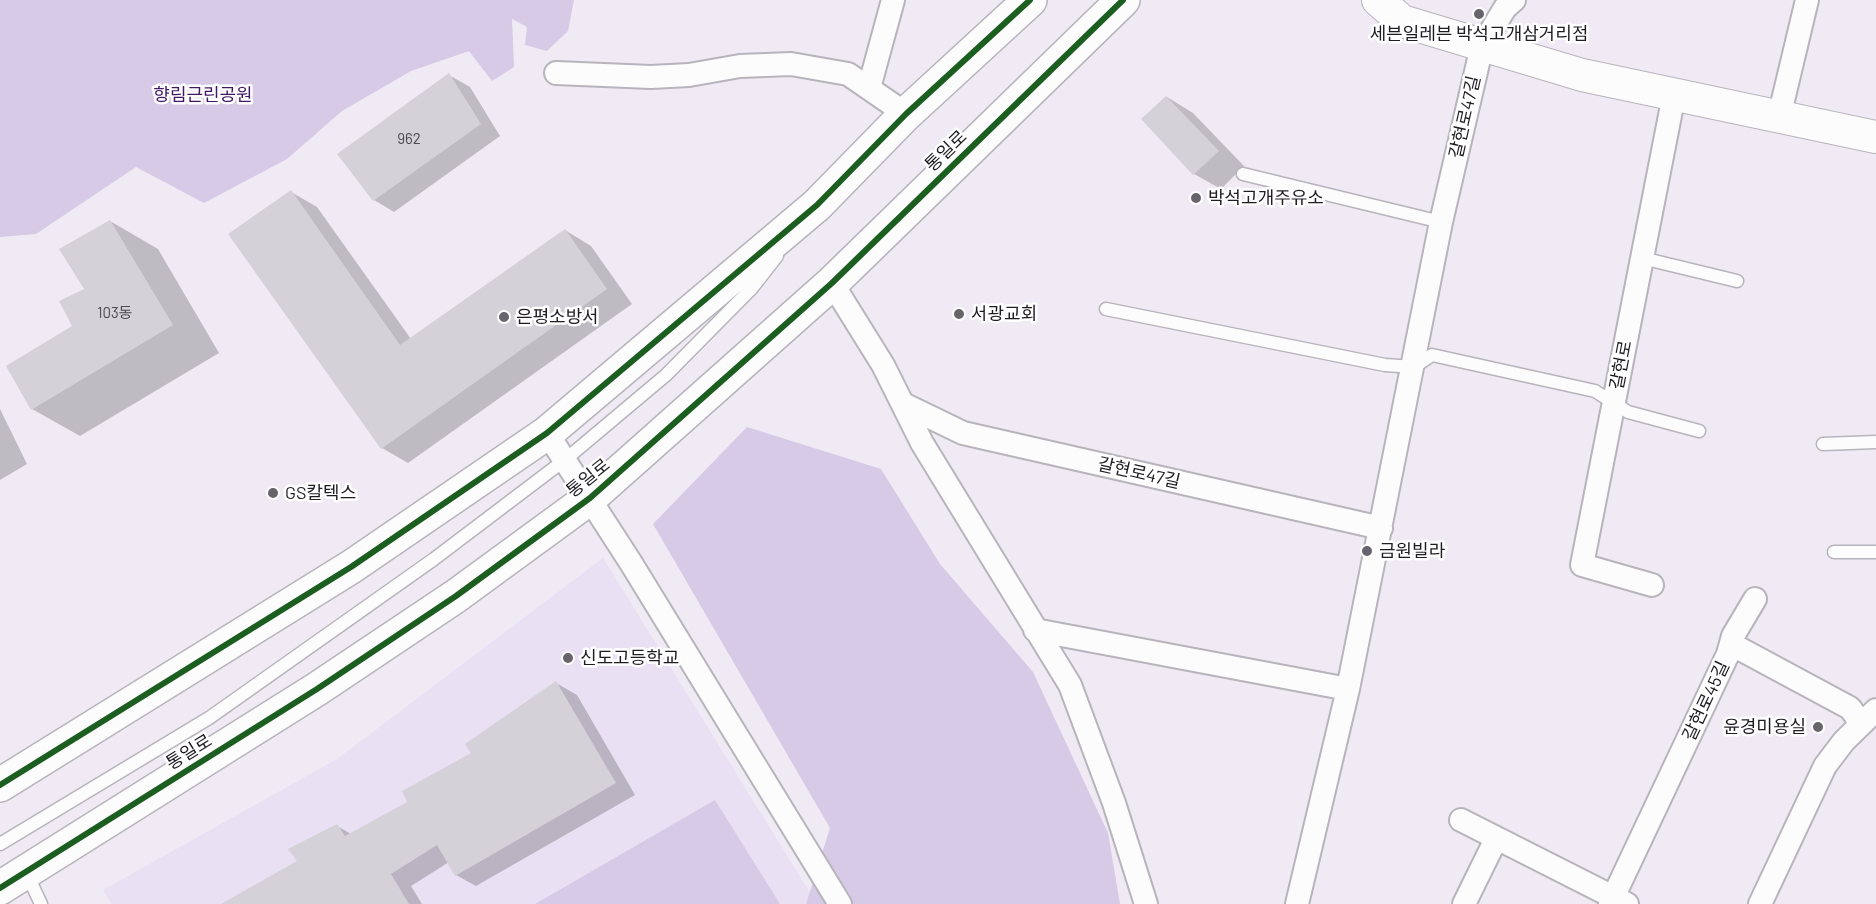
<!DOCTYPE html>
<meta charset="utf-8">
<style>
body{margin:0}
canvas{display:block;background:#efeaf4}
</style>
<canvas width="1876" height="904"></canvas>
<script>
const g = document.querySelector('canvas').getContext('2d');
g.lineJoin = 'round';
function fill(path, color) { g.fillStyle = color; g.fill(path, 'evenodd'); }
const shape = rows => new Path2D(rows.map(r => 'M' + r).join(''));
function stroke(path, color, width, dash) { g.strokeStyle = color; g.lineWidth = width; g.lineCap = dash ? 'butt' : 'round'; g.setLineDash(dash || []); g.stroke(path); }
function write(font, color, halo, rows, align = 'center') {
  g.font = font + ' Barlow,"Noto Sans KR",sans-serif'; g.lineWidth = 5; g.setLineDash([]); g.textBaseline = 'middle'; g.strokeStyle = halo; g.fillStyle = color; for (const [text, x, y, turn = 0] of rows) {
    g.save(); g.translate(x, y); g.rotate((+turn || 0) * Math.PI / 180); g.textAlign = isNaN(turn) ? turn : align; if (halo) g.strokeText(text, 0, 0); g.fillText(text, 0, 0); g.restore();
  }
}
const built = shape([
 [603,558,817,904,111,904,103,890,337,759]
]);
const green = shape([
 [0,0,574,0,568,31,547,51,525,45,527,27,512,19,514,67,492,81,469,51,411,71,342,111,287,159,204,203,136,167,36,234,0,237],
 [747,427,881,469,940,564,1033,672,1108,833,1120,904,806,904,830,828,653,524],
 [715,800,780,904,535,904]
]);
const shadow = shape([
 [449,75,470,87,500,136,394,212,374,200],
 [1167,97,1193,113,1244,166,1221,189,1194,174],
 [291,192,317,207,411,339,565,230,591,246,632,304,408,463,382,448],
 [110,221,158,249,219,353,80,436,32,409,74,327],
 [0,409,27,464,0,480],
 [556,683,577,695,635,795,476,886,456,875,449,862,411,886,422,904,224,904,299,862,337,826,351,834,409,803,474,753]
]);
const building = shape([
 [449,73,481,124,373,201,337,154],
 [1166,96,1219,151,1193,175,1141,119],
 [291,190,400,345,565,229,607,289,381,449,228,234],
 [110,220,173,325,31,410,6,366,72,326,59,301,84,289,59,249],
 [556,681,616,783,455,876,437,845,391,874,409,904,221,904,297,861,288,849,337,824,345,836,407,802,402,791,471,753,465,744]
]);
const service = shape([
 [1243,174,1441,222],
 [1642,258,1737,281],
 [1106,309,1385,365,1414,367,1432,355,1595,391,1628,412,1699,431],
 [1823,444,1876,442],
 [1834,552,1876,552],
 [0,844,209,718,434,559,566,459,666,375,752,288,777,256],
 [27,874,41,904]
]);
const minor = shape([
 [556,73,651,77,689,75,740,66,791,64,848,74,906,114],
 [869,88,893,0],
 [1779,117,1807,0],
 [832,283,883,365,922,443,1070,685,1114,803,1146,904],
 [903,404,963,433,1381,528],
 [547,433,631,563,840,904],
 [1652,585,1582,565,1674,95],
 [1035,630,1348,689],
 [1731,644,1850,708,1861,723],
 [1461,820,1627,904],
 [1297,904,1348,689,1441,222,1482,46,1505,8,1514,0],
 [1464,904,1496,839],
 [1610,904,1728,654,1733,636,1755,599],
 [1760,904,1825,766,1844,741,1876,710]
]);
const secondary = shape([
 [1378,0,1402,21,1582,75,1876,137]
]);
const primary = shape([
 [0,785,351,567,547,433,817,205,906,114,1030,0],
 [0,888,317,689,456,596,590,498,832,283,1123,0]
]);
const cycleway = shape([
 [0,785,351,567,547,433,817,205,906,114,1030,0],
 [0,888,317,689,456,596,590,498,832,283,1123,0]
]);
const markers = [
 [1479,14,6,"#68646c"],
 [1196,198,6,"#68646c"],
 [959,314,6,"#68646c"],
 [504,317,6,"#68646c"],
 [273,493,6,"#68646c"],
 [1367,551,6,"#68646c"],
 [568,658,6,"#68646c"],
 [1818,727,6,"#68646c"]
];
const numberNames = [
 ["962",409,139],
 ["103동",115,313]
];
const poiNames = [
 ["세븐일레븐 박석고개삼거리점",1479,34,"center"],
 ["박석고개주유소",1208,198],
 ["서광교회",971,314],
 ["은평소방서",516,317],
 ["GS칼텍스",285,493],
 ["금원빌라",1379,551],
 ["신도고등학교",580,658],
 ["윤경미용실",1806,727,"right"]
];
const parkNames = [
 ["향림근린공원",203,95]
];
const streetNames = [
 ["갈현로47길",1465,117,-77],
 ["통일로",946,151,-44],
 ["갈현로",1621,365,-79],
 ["갈현로47길",1139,473,13],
 ["통일로",588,478,-39],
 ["갈현로45길",1706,701,-65],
 ["통일로",189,752,-32]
];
fill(built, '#e9e0f3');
fill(green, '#d7cae7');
fill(shadow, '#0003');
fill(building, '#d5d1d8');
stroke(service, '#b7b4bb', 15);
stroke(minor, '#b7b4bb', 26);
stroke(secondary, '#b7b4bb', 34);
stroke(primary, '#b7b4bb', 36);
stroke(service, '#fdfcfd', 12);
stroke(minor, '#fdfcfd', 22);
stroke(secondary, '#fdfcfd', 32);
stroke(primary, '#fdfcfd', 33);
stroke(cycleway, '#1b5e20', 6);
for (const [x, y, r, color] of markers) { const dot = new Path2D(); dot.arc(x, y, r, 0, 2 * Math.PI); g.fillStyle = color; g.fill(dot); stroke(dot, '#fff', 2); }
write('15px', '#4c4950', null, numberNames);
write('18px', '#1f1c23', '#fff', poiNames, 'left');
write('18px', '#421865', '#fff', parkNames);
write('18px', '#1f1c23', '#fff', streetNames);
</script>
